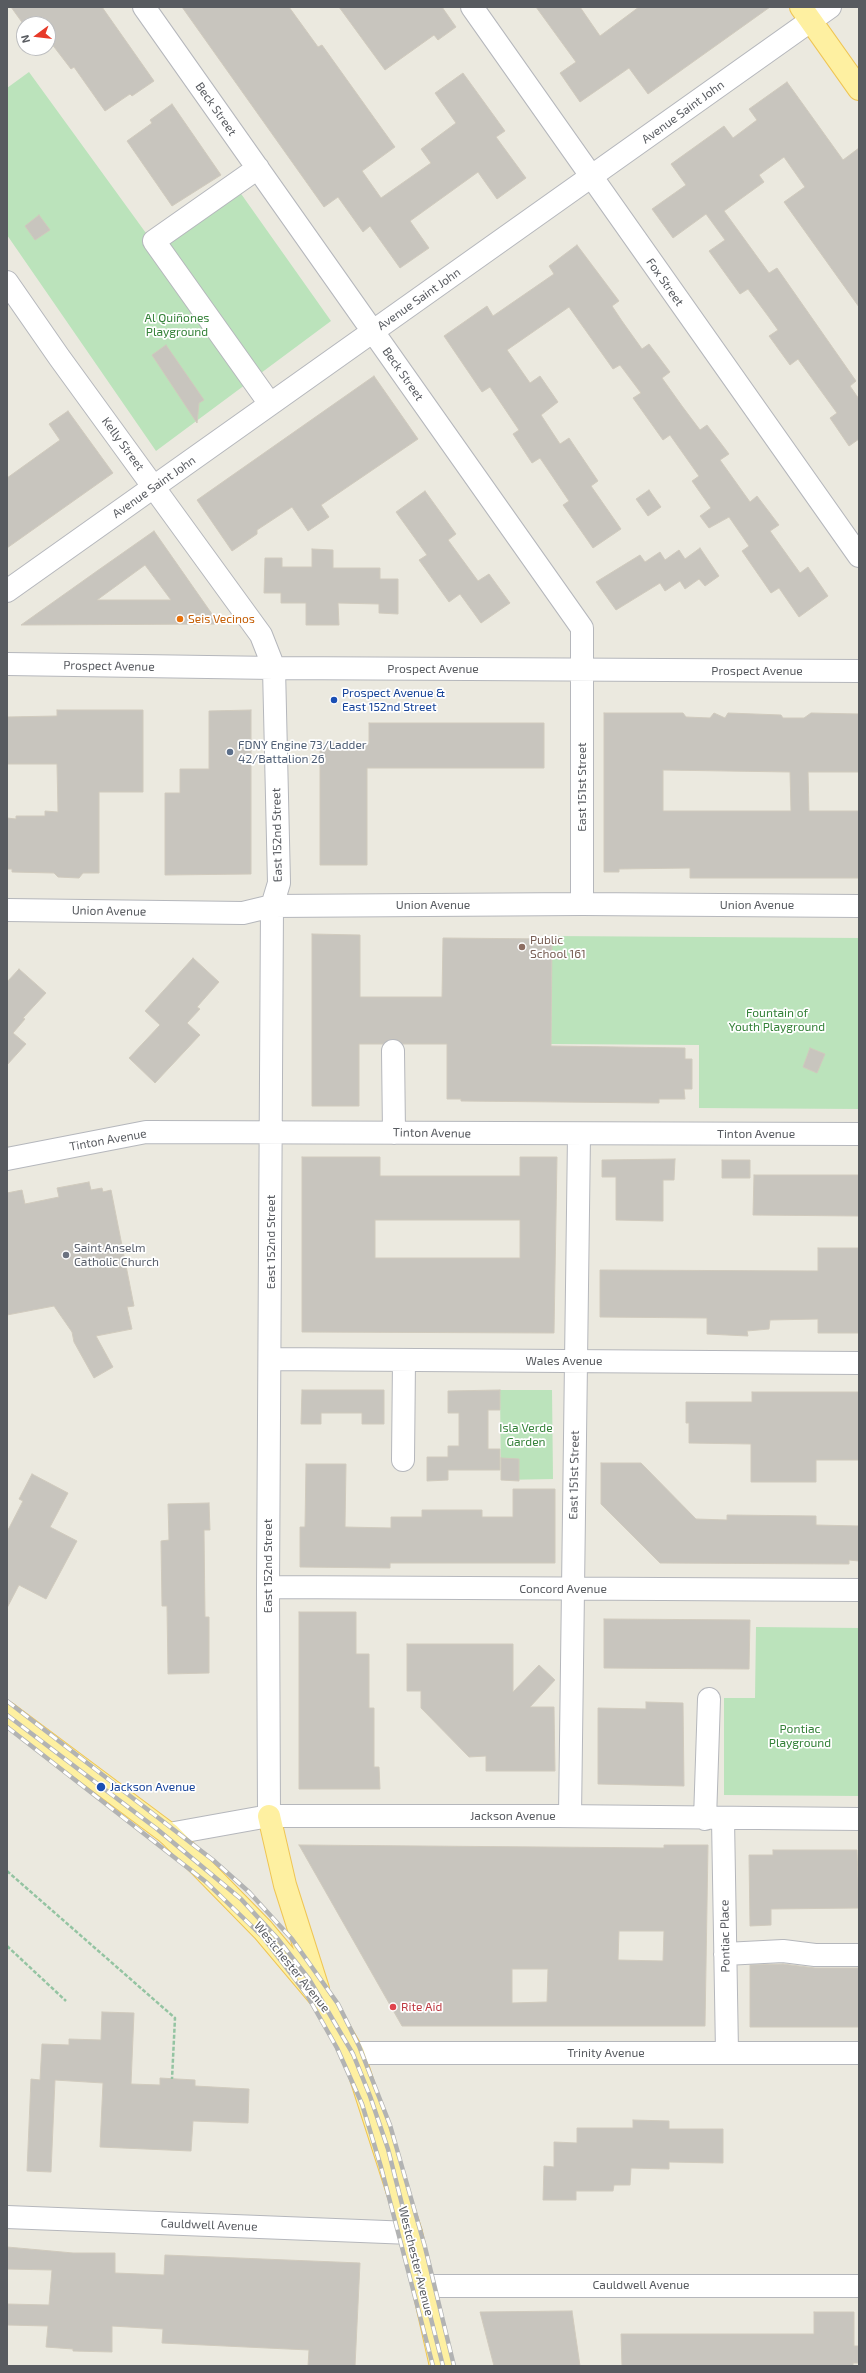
<!DOCTYPE html>
<meta charset="utf-8">
<style>
body{margin:0}
#map{position:relative;width:866px;height:2373px;overflow:hidden;background:#ebe9df;font-family:"Exo 2",sans-serif}
canvas{display:block}
.frame{position:absolute;inset:0;border:8px solid #585b60;pointer-events:none}
.north{position:absolute;left:16px;top:16px;width:40px;height:40px;box-sizing:border-box;background:#fff;border:1px solid #bcbdbf;border-radius:50%;rotate:255deg;font-size:11px;font-weight:700;line-height:16px;text-align:center;color:#585b60}
.north::after{content:'';display:block;margin:auto;width:14px;height:18px;background:#e73a29;clip-path:polygon(50% 0,100% 100%,50% 72%,0 100%)}
</style>
<div id="map">
<canvas width="866" height="2373"></canvas>
<div class="frame"></div>
<div class="north">N</div>
</div>
<script>
const g = document.querySelector('canvas').getContext('2d');
g.lineJoin = 'round';
function fill(path, color) { g.fillStyle = color; g.fill(path, 'evenodd'); }
const shape = rows => new Path2D(rows.map(r => 'M' + r).join(''));
function stroke(path, color, width, dash) { g.strokeStyle = color; g.lineWidth = width; g.lineCap = dash ? 'butt' : 'round'; g.setLineDash(dash || []); g.stroke(path); }
function write(font, color, halo, rows, align = 'center') {
  g.font = font + ' "Exo 2",sans-serif'; g.lineWidth = 3.5; g.setLineDash([]); g.textBaseline = 'middle'; g.strokeStyle = halo; g.fillStyle = color; for (const [text, x, y, turn = 0] of rows) {
    g.save(); g.translate(x, y); g.rotate((+turn || 0) * Math.PI / 180); g.textAlign = isNaN(turn) ? turn : align; if (halo) g.strokeText(text, 0, 0); g.fillText(text, 0, 0); g.restore();
  }
}
const green = shape([
 [29,72,151,240,232,181,331,321,156,451,7,235,7,88],
 [552,936,859,938,859,1109,699,1108,699,1045,551,1044],
 [500,1390,552,1390,553,1479,501,1480],
 [756,1627,859,1628,859,1796,724,1795,724,1698,755,1698]
]);
const building = shape([
 [11,7,102,7,154,81,132,96,130,94,105,111,74,67,71,69,48,39,48,24,24,25,11,7],
 [182,7,289,7,318,47,322,45,395,147,362,171,381,198,431,163,421,149,456,123,435,93,463,73,505,131,496,137,526,178,497,199,478,172,410,221,429,248,400,268,370,226,363,232,338,197,324,207,182,7],
 [339,7,442,7,456,27,438,40,434,35,385,70,339,7],
 [536,7,580,7,600,36,639,7,770,7,648,94,629,68,580,102,560,73,576,62,536,7],
 [787,82,843,160,859,148,859,307,784,202,805,187,784,157,759,175,764,182,724,211,769,273,777,268,856,381,850,386,859,399,859,439,849,446,830,418,837,413,808,373,798,359,790,365,769,336,778,330,768,316,748,289,740,294,709,251,725,240,706,214,673,238,652,209,686,185,671,164,724,126,733,138,757,120,749,109,787,82],
 [172,104,221,175,172,206,127,141,152,123,150,120,172,104],
 [39,215,50,230,35,240,25,226,39,215],
 [577,245,619,301,612,306,622,321,642,349,649,344,670,372,662,378,682,406,700,430,707,425,729,454,720,460,750,502,757,496,779,525,770,531,800,573,808,567,828,596,799,617,779,588,771,593,742,551,749,546,729,517,709,528,700,516,711,508,692,481,699,476,670,435,663,440,633,398,641,393,620,365,613,369,569,307,507,350,530,383,540,376,558,402,541,415,560,444,569,438,598,481,591,486,621,529,593,548,563,505,569,501,540,458,532,463,513,434,519,430,490,387,482,392,444,336,487,306,493,316,554,274,549,266,577,245],
 [166,345,204,400,199,403,197,423,152,355,166,345],
 [374,376,418,439,321,505,329,517,308,531,292,507,257,530,257,534,232,551,197,500,374,376],
 [68,411,113,473,7,548,7,478,60,440,49,424,68,411],
 [649,490,661,507,648,516,636,499,649,490],
 [425,491,456,534,448,540,478,581,489,574,510,603,481,623,460,594,449,602,419,560,427,555,396,512,425,491],
 [154,531,219,624,21,625,97,571,154,531],
 [145,565,171,600,97,600,145,565],
 [700,548,719,576,705,586,699,579,685,589,680,581,665,591,660,583,616,610,596,582,640,555,645,562,660,552,665,560,679,550,685,559,700,548],
 [312,549,333,550,333,568,380,568,380,579,398,579,398,614,379,613,379,604,338,603,339,625,306,625,306,603,281,603,281,593,264,593,265,558,282,558,282,567,312,567,312,549],
 [57,710,143,710,143,792,99,792,99,873,83,873,79,878,58,877,54,873,12,872,12,869,7,869,7,818,16,819,16,816,45,816,45,811,58,812,57,764,7,764,7,717,57,716,57,710],
 [251,710,251,874,165,875,165,793,180,793,180,769,209,769,209,711,251,710],
 [604,713,683,713,686,717,710,718,714,713,725,718,728,713,781,715,783,718,804,718,811,713,859,714,859,772,808,772,809,811,859,811,859,878,690,878,690,868,619,869,619,872,604,872,604,713],
 [663,770,790,772,791,811,663,811,663,770],
 [369,723,544,723,544,768,367,768,367,865,320,865,320,743,369,744,369,723],
 [312,934,360,935,360,997,442,997,443,938,552,939,551,1046,685,1048,685,1059,692,1059,692,1089,684,1089,685,1099,659,1099,659,1103,461,1101,461,1099,447,1099,447,1044,403,1044,392,1039,383,1044,359,1044,359,1106,312,1106,312,934],
 [193,958,219,982,197,1007,200,1009,187,1023,200,1035,155,1083,129,1058,160,1025,145,1011,193,958],
 [19,969,46,993,23,1018,25,1019,13,1033,26,1044,7,1065,7,982,19,969],
 [810,1048,825,1054,817,1073,803,1067,810,1048],
 [302,1157,380,1157,380,1176,520,1176,520,1157,557,1157,554,1333,302,1332,302,1157],
 [375,1220,520,1220,520,1258,375,1258,375,1220],
 [675,1159,674,1180,663,1180,663,1221,616,1220,616,1177,602,1177,602,1160,675,1159],
 [722,1160,750,1160,750,1178,722,1178,722,1160],
 [754,1175,859,1175,859,1216,753,1215,754,1175],
 [89,1182,91,1190,102,1188,103,1192,111,1190,134,1306,127,1307,132,1329,96,1336,113,1367,94,1378,74,1342,72,1332,54,1306,7,1315,7,1193,22,1190,25,1204,59,1197,57,1188,89,1182],
 [818,1248,859,1248,859,1333,818,1333,818,1319,770,1320,769,1329,747,1331,748,1336,707,1334,707,1318,600,1317,600,1270,818,1271,818,1248],
 [302,1390,384,1390,384,1424,362,1424,362,1413,321,1413,321,1424,301,1424,302,1390],
 [500,1390,500,1410,488,1410,488,1449,500,1449,500,1470,448,1470,448,1480,427,1481,427,1457,448,1457,448,1446,459,1446,459,1413,448,1413,448,1391,500,1390],
 [752,1392,859,1392,859,1460,816,1460,816,1482,751,1482,751,1444,689,1443,689,1423,686,1423,686,1402,752,1402,752,1392],
 [501,1458,519,1459,519,1481,501,1480,501,1458],
 [601,1463,641,1463,696,1519,727,1520,727,1515,816,1516,816,1525,859,1526,859,1561,849,1560,849,1564,660,1563,601,1504,601,1463],
 [306,1464,346,1464,345,1527,391,1528,391,1517,422,1517,422,1510,482,1510,482,1517,513,1517,513,1489,555,1489,555,1563,390,1563,390,1568,300,1567,300,1527,305,1527,306,1464],
 [32,1474,68,1493,50,1527,77,1541,46,1599,19,1585,7,1608,7,1532,23,1501,19,1499,32,1474],
 [209,1503,210,1530,204,1530,205,1617,209,1617,209,1673,168,1674,167,1606,162,1606,161,1541,169,1540,168,1504,209,1503],
 [299,1612,356,1612,356,1654,369,1654,369,1708,374,1708,374,1767,379,1767,380,1789,299,1789,299,1612],
 [604,1619,750,1620,749,1669,604,1668,604,1619],
 [407,1644,513,1644,513,1692,539,1665,555,1680,530,1707,554,1707,555,1771,486,1771,486,1756,469,1757,421,1708,421,1691,407,1691,407,1644],
 [646,1702,683,1703,684,1786,598,1784,598,1708,646,1709,646,1702],
 [299,1845,664,1848,664,1845,708,1845,705,2026,402,2026,299,1845],
 [619,1931,664,1931,663,1961,618,1960,619,1931],
 [512,1969,548,1969,547,2002,512,2003,512,1969],
 [773,1850,857,1850,859,1908,771,1909,771,1925,750,1926,749,1855,773,1855,773,1850],
 [783,1964,815,1968,859,1968,859,2027,750,2027,750,1965,783,1964],
 [102,2012,134,2013,131,2084,160,2085,160,2078,195,2080,195,2086,249,2089,248,2123,193,2121,191,2151,100,2147,103,2083,55,2080,51,2172,27,2171,31,2079,40,2080,42,2044,69,2045,69,2039,101,2040,102,2012],
 [633,2120,669,2121,669,2129,723,2129,723,2163,669,2162,669,2169,631,2168,630,2185,614,2185,613,2191,576,2191,576,2200,543,2200,544,2166,554,2167,554,2142,577,2143,577,2128,633,2128,633,2120],
 [7,2247,73,2253,115,2253,115,2273,164,2275,165,2255,360,2263,355,2366,308,2366,309,2350,162,2343,163,2329,112,2326,112,2352,73,2351,73,2349,46,2347,48,2326,7,2325,7,2304,49,2305,52,2270,7,2269,7,2247],
 [572,2311,580,2366,494,2366,480,2312,572,2311],
 [814,2312,854,2312,854,2346,859,2346,859,2363,853,2363,853,2366,622,2366,621,2334,814,2334,814,2312]
]);
const path = shape([
 [7,1871,175,2018,172,2079],
 [7,1946,66,2001]
]);
const minor = shape([
 [144,7,582,628,582,904],
 [472,7,859,556],
 [258,168,154,241,270,404],
 [7,282,59,357,261,635,274,668,279,883,272,906,268,1587,269,1816],
 [7,591,830,7],
 [7,664,274,668,859,671],
 [7,910,243,913,272,906,582,904,859,906],
 [393,1051,394,1133],
 [7,1159,146,1132,859,1134],
 [270,1359,859,1363],
 [403,1460,404,1360],
 [268,1587,859,1590],
 [570,1816,579,1135],
 [705,1819,709,1699],
 [723,1819,727,2052],
 [169,1834,269,1816,558,1816,859,1819],
 [725,1954,783,1951,815,1955,859,1955],
 [353,2053,859,2053],
 [7,2217,411,2233],
 [423,2286,859,2286]
]);
const major = shape([
 [801,7,859,89],
 [7,1713,169,1834,263,1930,322,2000,353,2053,411,2233,441,2366],
 [269,1816,285,1885,318,1989]
]);
const rail = shape([
 [7,1701,213,1860,249,1892,292,1939,338,2004,359,2046,390,2125,425,2247,454,2366],
 [7,1715,157,1829,241,1899,277,1938,309,1979,353,2054,370,2096,388,2149,443,2366],
 [7,1727,206,1882,263,1937,307,1995,337,2048,362,2104,381,2167,433,2366]
]);
const markers = [
 [180,619,4,"#e8710a"],
 [334,700,4,"#1a4fb4"],
 [230,752,4,"#5c6f8a"],
 [522,947,4,"#8d6e63"],
 [66,1255,4,"#6b7280"],
 [101,1787,5,"#1a4fb4"],
 [393,2007,4,"#e0444e"]
];
const streetNames = [
 ["Beck Street",216,109,55],
 ["Avenue Saint John",683,112,-36],
 ["Fox Street",665,282,55],
 ["Avenue Saint John",419,299,-35],
 ["Beck Street",403,374,55],
 ["Kelly Street",123,444,54],
 ["Avenue Saint John",154,487,-35],
 ["Prospect Avenue",109,666,1],
 ["Prospect Avenue",433,669],
 ["Prospect Avenue",757,671],
 ["East 151st Street",582,787,-90],
 ["East 152nd Street",277,835,-91],
 ["Union Avenue",433,905],
 ["Union Avenue",757,905],
 ["Union Avenue",109,911,1],
 ["Tinton Avenue",432,1133,1],
 ["Tinton Avenue",756,1134],
 ["Tinton Avenue",108,1140,-10],
 ["East 152nd Street",271,1242,-90],
 ["Wales Avenue",564,1361],
 ["East 151st Street",574,1475,-89],
 ["East 152nd Street",268,1566,-90],
 ["Concord Avenue",563,1589],
 ["Jackson Avenue",513,1816],
 ["Pontiac Place",725,1936,-91],
 ["Westchester Avenue",292,1967,51],
 ["Trinity Avenue",606,2053],
 ["Cauldwell Avenue",209,2225,2],
 ["Westchester Avenue",416,2261,76],
 ["Cauldwell Avenue",641,2285]
];
const parkNames = [
 ["Al Quiñones",177,318],
 ["Playground",177,332],
 ["Fountain of",777,1013],
 ["Youth Playground",777,1027],
 ["Isla Verde",526,1428],
 ["Garden",526,1442],
 ["Pontiac",800,1729],
 ["Playground",800,1743]
];
const foodNames = [
 ["Seis Vecinos",188,619]
];
const transitNames = [
 ["Prospect Avenue &",342,693],
 ["East 152nd Street",342,707],
 ["Jackson Avenue",110,1787]
];
const serviceNames = [
 ["FDNY Engine 73/Ladder",238,745],
 ["42/Battalion 26",238,759]
];
const educationNames = [
 ["Public",530,940],
 ["School 161",530,954]
];
const worshipNames = [
 ["Saint Anselm",74,1248],
 ["Catholic Church",74,1262]
];
const healthNames = [
 ["Rite Aid",401,2007]
];
fill(green, '#bbe3bb');
fill(building, '#c8c5be');
stroke(building, '#d0cabd', 1);
stroke(minor, '#b5b7bc', 24);
stroke(major, '#efc554', 24);
stroke(path, '#94c4a2', 2.5, [4, 2]);
stroke(minor, '#fff', 22);
stroke(major, '#fef0a1', 22);
stroke(rail, '#b2b3b3', 4.5);
stroke(rail, '#fff', 3, [9]);
for (const [x, y, r, color] of markers) { const dot = new Path2D(); dot.arc(x, y, r, 0, 2 * Math.PI); g.fillStyle = color; g.fill(dot); stroke(dot, '#fff', 1.5); }
write('12px', '#585b60', '#fff', streetNames);
write('12px', '#358239', '#fff', parkNames);
write('12px', '#c56008', '#fff', foodNames, 'left');
write('12px', '#164399', '#fff', transitNames, 'left');
write('12px', '#4e5e75', '#fff', serviceNames, 'left');
write('12px', '#785e54', '#fff', educationNames, 'left');
write('12px', '#5b616d', '#fff', worshipNames, 'left');
write('12px', '#be3a42', '#fff', healthNames, 'left');
</script>
